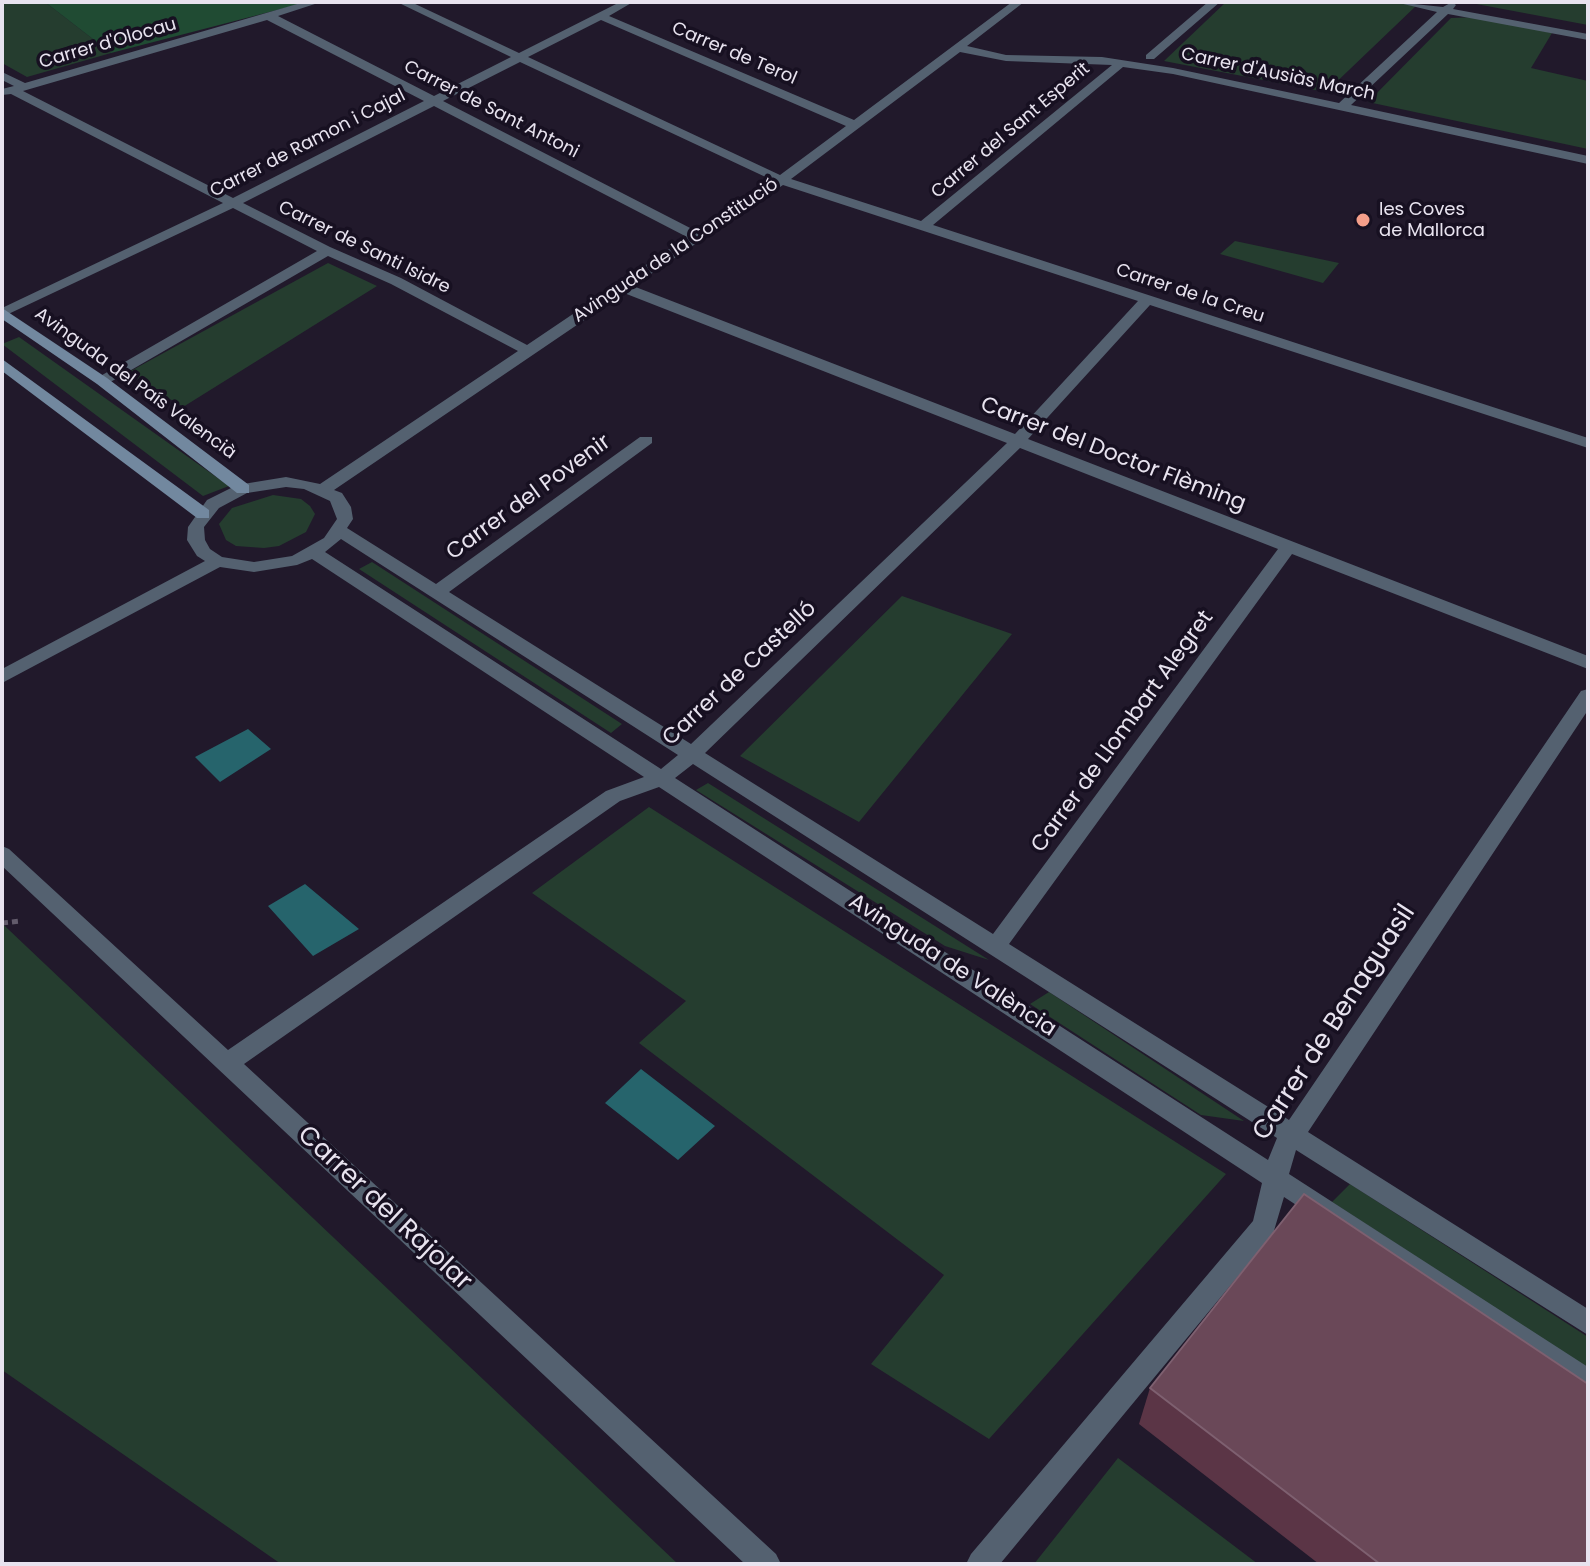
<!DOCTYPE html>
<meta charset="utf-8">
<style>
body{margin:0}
#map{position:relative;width:1590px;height:1566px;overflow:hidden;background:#21192b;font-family:Poppins,sans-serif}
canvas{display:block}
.frame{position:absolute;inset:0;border:4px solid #e8e3ef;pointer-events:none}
</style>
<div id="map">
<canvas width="1590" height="1566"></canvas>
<div class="frame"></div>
</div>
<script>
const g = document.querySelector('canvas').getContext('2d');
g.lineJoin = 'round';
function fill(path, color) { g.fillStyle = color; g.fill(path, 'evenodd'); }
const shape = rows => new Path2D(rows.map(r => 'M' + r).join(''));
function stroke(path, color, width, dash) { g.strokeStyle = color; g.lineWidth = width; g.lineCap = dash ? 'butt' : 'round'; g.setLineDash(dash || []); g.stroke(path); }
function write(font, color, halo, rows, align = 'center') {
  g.font = font + ' Poppins,sans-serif'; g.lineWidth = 7; g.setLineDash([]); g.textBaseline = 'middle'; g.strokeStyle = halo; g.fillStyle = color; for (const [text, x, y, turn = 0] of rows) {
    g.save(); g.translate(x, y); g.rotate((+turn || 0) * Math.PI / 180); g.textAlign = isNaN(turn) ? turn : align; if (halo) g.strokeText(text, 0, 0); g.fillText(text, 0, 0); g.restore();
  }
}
const green = shape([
 [2,2,45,2,111,53,27,77,2,63],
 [1226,2,1396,2,1417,5,1326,92,1164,61],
 [1472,2,1588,2,1588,25,1471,3],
 [1479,17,1552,33,1531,68,1588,81,1588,149,1368,102,1451,18],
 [1235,241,1339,263,1323,283,1220,254],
 [328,263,377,286,183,407,127,373],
 [19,337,229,486,203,496,2,344],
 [273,495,301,499,310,506,315,514,306,532,279,546,264,548,236,546,226,540,219,524,232,508],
 [372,562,622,724,611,733,359,569],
 [902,596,1012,634,859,822,740,756],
 [708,783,989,960,945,946,696,790],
 [649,807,1226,1174,989,1439,871,1364,944,1275,639,1043,686,1001,532,893],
 [2,923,8,929,678,1564,281,1564,2,1370],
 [1049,992,1244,1121,1201,1115,1030,1004],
 [1350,1184,1588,1337,1588,1369,1332,1202],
 [1118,1458,1258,1564,1034,1564]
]);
const forest = shape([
 [45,2,308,2,111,53]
]);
const water = shape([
 [248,729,271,749,220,782,195,757],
 [305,884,359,929,313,956,268,906],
 [641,1069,715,1126,678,1160,605,1103]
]);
const path = shape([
 [2,923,21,921]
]);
const street = shape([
 [304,2,321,2,278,16,434,96,511,57,397,2,411,2,519,53,620,2,633,2,609,16,854,120,1012,2,1024,2,967,46,1006,55,1102,57,1173,68,1339,103,1437,12,1395,2,1443,7,1452,2,1456,5,1453,9,1588,34,1588,40,1448,14,1351,105,1588,156,1588,164,1173,74,1123,67,933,225,1588,438,1588,448,1150,305,1028,439,1588,656,1588,669,1292,554,1009,944,1289,1120,1581,691,1588,689,1588,710,1308,1132,1588,1309,1588,1335,1296,1150,1289,1174,1588,1367,1588,1395,1284,1197,1273,1234,1000,1564,966,1564,971,1554,1253,1221,1262,1183,659,787,620,801,244,1064,776,1554,781,1564,745,1564,2,866,2,846,9,849,228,1050,606,791,644,777,312,559,297,565,254,572,220,567,2,683,2,669,205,561,197,556,187,540,188,527,207,500,237,485,286,477,320,484,518,351,391,284,328,256,107,384,97,384,97,378,317,251,233,208,2,317,2,308,223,203,11,94,2,95,2,89,14,86,2,80,2,72,25,83,304,2],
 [267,20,424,101,233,198,23,91,267,20],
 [601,20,846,126,780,175,528,57,601,20],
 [960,52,1006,61,1112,65,921,221,791,179,960,52],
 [520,62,772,180,696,231,443,101,520,62],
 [434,106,687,237,527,345,401,278,330,247,243,203,434,106],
 [783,185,1138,301,1015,434,633,286,783,185],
 [624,293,1007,443,691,744,449,592,652,443,652,437,640,437,436,584,347,528,353,519,351,507,342,493,334,490,624,293],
 [1020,448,1278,549,993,934,705,753,1020,448],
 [286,487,304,489,330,501,337,519,324,538,292,556,254,562,222,557,210,549,205,540,204,527,219,508,247,493,286,487],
 [341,539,678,755,661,769,325,552,341,539],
 [693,764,1277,1138,1268,1160,675,778,693,764],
 [1208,2,1220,2,1154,59,1146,59,1146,55,1208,2]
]);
const secondary = shape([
 [2,308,107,378,249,485,249,493,237,493,97,384,2,319,2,308],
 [2,359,209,510,209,518,197,518,2,371,2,359]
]);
const wall = shape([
 [1150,1388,1588,1564,1319,1564,1139,1424]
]);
const building = shape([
 [1304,1194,1588,1384,1588,1564,1380,1564,1150,1388,1304,1194]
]);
const markers = [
 [1363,220,8,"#f49e8a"]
];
const farStreetnames = [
 ["Carrer d'Olocau",108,44,-16],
 ["Carrer de Terol",734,54,23],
 ["Carrer d'Ausiàs March",1278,75,12],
 ["Carrer de Sant Antoni",491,110,27],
 ["Carrer del Sant Esperit",1011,131,-40],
 ["Carrer de Ramon i Cajal",308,144,-27],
 ["Carrer de Santi Isidre",364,248,26],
 ["Avinguda de la Constitució",676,251,-34],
 ["Carrer de la Creu",1190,294,18],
 ["Avinguda del País Valencià",135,384,36]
];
const farPoinames = [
 ["les Coves",1379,210],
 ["de Mallorca",1379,231]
];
const streetNames = [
 ["Carrer del Doctor Flèming",1113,455,21],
 ["Carrer del Povenir",529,498,-36],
 ["Carrer de Castelló",740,674,-43],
 ["Carrer de Llombart Alegret",1123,732,-54],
 ["Avinguda de València",952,966,33]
];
const nearStreetnames = [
 ["Carrer de Benaguasil",1335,1023,-57],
 ["Carrer del Rajolar",384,1209,43]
];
fill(green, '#253d2f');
fill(forest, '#204b33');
fill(water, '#26646c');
stroke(path, '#625b6b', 5, [6, 4]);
fill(street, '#546170');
fill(secondary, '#72889f');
fill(wall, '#5b3546');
fill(building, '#6a4858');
stroke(building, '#7e6070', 2);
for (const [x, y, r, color] of markers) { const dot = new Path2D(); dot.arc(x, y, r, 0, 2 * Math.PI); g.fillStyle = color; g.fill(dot); stroke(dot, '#171021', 3); }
write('18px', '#e8e3ef', '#171021', farStreetnames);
write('18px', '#e8e3ef', '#171021', farPoinames, 'left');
write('22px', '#e8e3ef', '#171021', streetNames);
write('26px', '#e8e3ef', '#171021', nearStreetnames);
</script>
